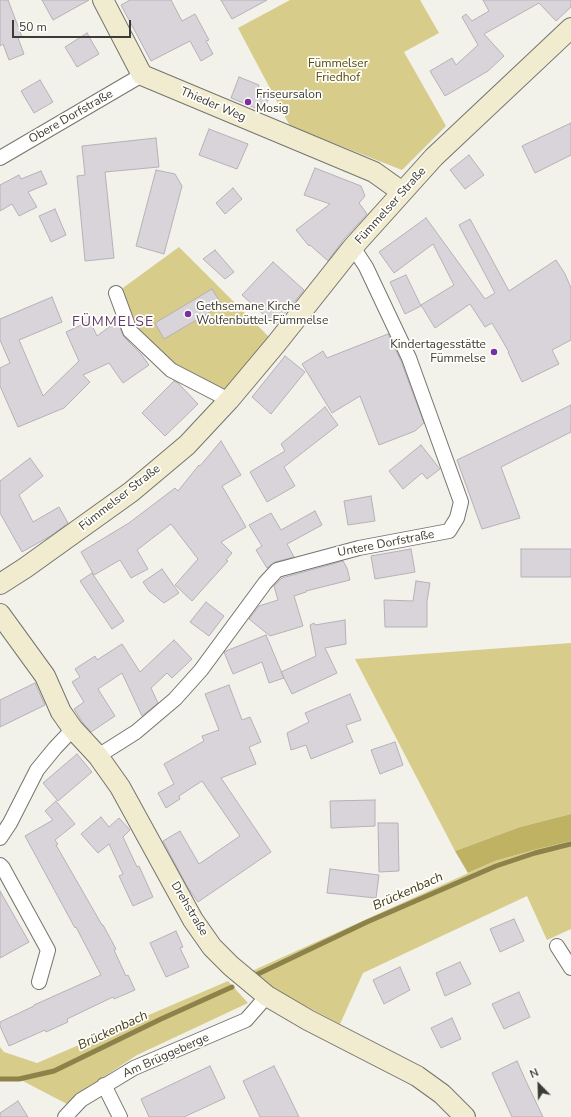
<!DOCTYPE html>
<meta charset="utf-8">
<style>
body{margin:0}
#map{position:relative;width:571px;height:1117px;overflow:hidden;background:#f2f1ea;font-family:"Nunito Sans",sans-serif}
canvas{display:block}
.north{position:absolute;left:519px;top:1065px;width:40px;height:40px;-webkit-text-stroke:3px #fffef9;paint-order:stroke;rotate:337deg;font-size:11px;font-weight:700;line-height:16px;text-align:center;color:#3b3b38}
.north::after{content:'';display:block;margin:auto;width:14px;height:18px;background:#3b3b38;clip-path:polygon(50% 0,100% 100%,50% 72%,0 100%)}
.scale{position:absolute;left:12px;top:20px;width:119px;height:18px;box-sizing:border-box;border:2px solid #3b3b38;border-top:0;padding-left:5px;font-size:12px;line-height:14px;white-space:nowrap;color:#3b3b38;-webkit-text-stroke:3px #fffef9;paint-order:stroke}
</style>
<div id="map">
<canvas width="571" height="1117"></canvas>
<div class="north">N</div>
<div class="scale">50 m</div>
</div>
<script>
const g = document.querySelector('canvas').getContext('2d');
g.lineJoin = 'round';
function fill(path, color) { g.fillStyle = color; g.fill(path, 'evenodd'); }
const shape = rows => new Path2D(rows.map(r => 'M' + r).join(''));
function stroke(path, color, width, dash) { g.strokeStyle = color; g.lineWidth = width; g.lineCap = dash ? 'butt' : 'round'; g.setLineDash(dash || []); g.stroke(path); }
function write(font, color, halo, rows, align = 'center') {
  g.font = font + ' "Nunito Sans",sans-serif'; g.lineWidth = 3.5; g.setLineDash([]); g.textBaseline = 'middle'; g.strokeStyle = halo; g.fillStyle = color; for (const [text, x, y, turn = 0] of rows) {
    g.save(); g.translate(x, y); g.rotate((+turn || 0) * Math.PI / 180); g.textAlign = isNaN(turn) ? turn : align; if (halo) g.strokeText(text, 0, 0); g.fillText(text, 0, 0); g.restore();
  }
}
const green = shape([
 [290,0,420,0,439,33,404,52,446,126,402,170,290,126,238,28],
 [179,247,276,344,229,400,171,370,130,331,116,293],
 [571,643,571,814,520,827,455,851,355,659],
 [571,841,571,929,547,940,527,896,363,973,340,1024,277,991,252,971,495,861,534,850],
 [228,981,248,1003,137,1055,102,1078,67,1104,19,1079,0,1079,0,1047,4,1052,37,1063]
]);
const forest = shape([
 [571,814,571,841,534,850,495,861,468,873,455,851,520,827]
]);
const stream = shape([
 [258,974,367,922,496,866,535,853,571,844],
 [0,1079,19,1079,54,1071,161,1019,232,987]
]);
const building = shape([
 [0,0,8,0,22,37,18,38,24,54,9,60,3,44,0,46,0,0],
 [42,0,89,0,53,20,42,0],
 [130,0,171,0,182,21,195,14,209,40,206,41,213,54,201,61,190,41,151,61,121,5,130,0],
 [221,0,267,0,232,19,221,0],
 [483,0,571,0,571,7,556,21,539,3,484,34,504,56,488,71,445,96,430,71,452,58,456,65,478,45,462,17,466,14,472,21,489,11,483,0],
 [87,33,99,54,77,67,65,47,87,33],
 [239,77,259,85,256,95,268,100,263,111,231,98,239,77],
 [40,80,53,102,34,113,21,91,40,80],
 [571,123,571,155,535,173,522,146,571,123],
 [209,129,248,144,237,169,199,155,209,129],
 [156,138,159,167,105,172,114,258,85,261,77,176,85,175,82,146,156,138],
 [469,155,484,175,465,189,450,170,469,155],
 [315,168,361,186,365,196,359,203,367,214,344,239,328,261,310,245,309,246,296,230,330,204,304,195,315,168],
 [156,170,175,174,182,186,164,254,136,246,156,170],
 [41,171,47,184,28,192,37,207,19,216,12,204,0,211,0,185,19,175,21,179,41,171],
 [233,188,242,199,225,214,216,203,233,188],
 [55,209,66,235,51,242,39,216,55,209],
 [426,218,485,299,495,293,459,225,470,219,509,291,556,260,565,274,571,288,571,340,552,350,559,364,522,382,508,352,509,352,492,323,485,327,470,304,435,328,421,305,454,285,433,244,394,273,379,252,426,218],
 [215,250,234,272,225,279,203,259,215,250],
 [273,262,304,290,275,325,242,295,273,262],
 [406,275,421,306,405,314,390,282,406,275],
 [212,289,222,305,164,339,155,323,212,289],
 [52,297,62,322,19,340,43,396,79,361,66,332,90,321,97,336,117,321,124,337,141,354,149,365,123,383,109,363,83,375,90,382,64,408,18,427,0,386,0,368,10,363,0,340,0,319,52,297],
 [388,334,401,361,424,423,415,431,379,445,360,396,332,413,302,364,323,351,327,358,388,334],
 [285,356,305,372,271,414,252,397,285,356],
 [174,381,178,383,198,404,165,436,142,413,174,381],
 [571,405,571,432,501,467,520,518,482,529,457,460,571,405],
 [325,407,338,425,284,467,295,486,267,502,250,472,285,451,281,444,325,407],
 [221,441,241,475,222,486,246,527,221,542,232,553,226,560,228,561,192,601,175,585,198,559,171,524,137,550,148,569,131,578,120,560,94,575,81,552,129,523,175,488,178,491,199,465,200,466,221,441],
 [421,445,440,469,427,479,422,473,403,489,389,471,421,445],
 [30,458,43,476,19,495,33,522,59,507,68,523,52,535,22,552,0,513,0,481,30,458],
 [371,496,375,521,348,525,344,501,371,496],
 [315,511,322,525,287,544,294,557,275,562,267,568,256,550,262,546,249,525,271,513,281,530,315,511],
 [411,549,415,572,375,579,371,556,411,549],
 [521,549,571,549,571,577,521,577,521,549],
 [343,561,347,568,350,580,306,591,306,592,294,596,303,626,270,636,249,619,259,606,278,600,274,586,282,578,343,561],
 [162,569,179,593,164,603,149,591,143,582,162,569],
 [92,573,124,621,112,629,80,581,92,573],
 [416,581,430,583,427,601,427,627,385,627,384,600,413,601,416,581],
 [206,602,224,616,209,636,190,622,206,602],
 [345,620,346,644,325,648,337,673,292,694,281,672,316,656,310,625,314,623,315,625,345,620],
 [266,635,284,678,269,683,262,662,233,674,224,652,226,651,266,635],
 [174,640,192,659,172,678,167,673,151,688,158,703,142,716,122,673,98,689,115,716,91,732,83,723,74,709,84,702,72,682,80,677,75,669,95,656,97,660,122,644,140,672,174,640],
 [35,683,45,705,0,727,0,700,35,683],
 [229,685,242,720,250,717,261,742,249,747,256,764,221,778,271,852,198,902,188,888,163,841,180,831,199,864,240,836,202,781,179,796,180,799,166,808,158,793,174,784,164,764,204,741,202,736,219,730,205,694,229,685],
 [350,694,361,720,346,725,353,742,311,759,306,745,291,750,287,733,309,722,305,713,350,694],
 [395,742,403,765,380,774,371,750,395,742],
 [77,754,92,772,58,801,43,783,77,754],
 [375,800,375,826,331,828,330,801,375,800],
 [56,801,75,824,55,840,58,844,56,845,102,925,103,925,116,949,114,950,126,976,128,975,135,990,114,999,113,997,67,1019,68,1022,46,1032,45,1030,9,1046,0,1026,0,1022,34,1006,34,1005,101,975,76,927,75,928,63,906,25,836,53,820,45,811,56,801],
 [101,817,109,827,119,818,130,830,123,837,137,867,139,866,153,897,133,906,119,876,123,874,109,844,98,853,81,834,101,817],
 [378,823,398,823,399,871,379,872,378,823],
 [330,869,379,875,376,898,327,893,330,869],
 [0,891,29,942,0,958,0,891],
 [514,919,524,941,500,952,490,929,514,919],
 [176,931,183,947,180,948,189,967,166,977,150,943,176,931],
 [460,962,471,984,445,996,436,973,460,962],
 [400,967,410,990,384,1004,373,980,400,967],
 [519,992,530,1017,504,1029,492,1004,519,992],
 [452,1018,461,1039,441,1048,431,1028,452,1018],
 [517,1061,525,1079,543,1117,512,1117,492,1073,517,1061],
 [210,1066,225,1098,184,1117,149,1117,141,1099,210,1066],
 [274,1066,285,1088,299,1117,260,1117,243,1081,274,1066],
 [18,1101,28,1117,0,1117,0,1113,18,1101]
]);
const street = shape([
 [0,158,142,75],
 [116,293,130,331,171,370,229,400],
 [98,756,136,732,175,699,201,670,265,583,277,570,359,548,449,531,457,518,461,502,409,358,366,267,353,247],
 [0,838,10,823,37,770,55,748,73,729],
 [0,865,3,868,48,950,39,982],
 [557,946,571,968],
 [104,1085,120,1117],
 [65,1117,81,1100,134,1068,246,1020,267,996]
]);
const secondary = shape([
 [103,0,142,75,374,172,402,192],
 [0,584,25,568,131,492,187,445,229,400,276,344,353,247,434,157,571,28],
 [0,614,45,676,61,712,73,729,98,756,120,787,193,920,212,947,231,966,267,996,308,1020,417,1076,442,1094,465,1117]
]);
const markers = [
 [248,102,4,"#7b2ea0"],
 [188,314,4,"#7b2ea0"],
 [494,352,4,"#7b2ea0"]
];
const parkNames = [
 ["Fümmelser",338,64],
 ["Friedhof",338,78]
];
const poiNames = [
 ["Friseursalon",256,95],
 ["Mosig",256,109],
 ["Gethsemane Kirche",196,307],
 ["Wolfenbüttel-Fümmelse",196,321],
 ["Kindertagesstätte",486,345,"right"],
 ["Fümmelse",486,359,"right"]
];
const streetNames = [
 ["Thieder Weg",213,105,23],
 ["Obere Dorfstraße",71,117,-30],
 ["Fümmelser Straße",391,206,-48],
 ["Fümmelser Straße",120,498,-38],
 ["Untere Dorfstraße",386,544,-11],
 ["Drehstraße",189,909,59],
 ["Am Brüggeberge",166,1056,-24]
];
const waterNames = [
 ["Brückenbach",408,892,-24],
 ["Brückenbach",113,1031,-25]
];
const quarterNames = [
 ["FÜMMELSE",113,323]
];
fill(green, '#d7cc8a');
fill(forest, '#bfb263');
stroke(stream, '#8c824a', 5);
fill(building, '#d8d4da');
stroke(building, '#b5b1b7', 1);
stroke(street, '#75746e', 16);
stroke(secondary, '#75746e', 22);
stroke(street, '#fff', 14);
stroke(secondary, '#f1ecd0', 20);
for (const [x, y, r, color] of markers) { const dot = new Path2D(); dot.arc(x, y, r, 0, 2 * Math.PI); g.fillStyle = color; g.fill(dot); stroke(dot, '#fffef9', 1.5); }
write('12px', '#554b0c', '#fffef9', parkNames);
write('12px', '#3b3b38', '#fffef9', poiNames, 'left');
write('12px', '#3b3b38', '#fffef9', streetNames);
write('italic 13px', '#413b18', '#fffef9', waterNames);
g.letterSpacing = '1px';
write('14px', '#5f3a73', '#fffef9', quarterNames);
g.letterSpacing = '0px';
</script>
